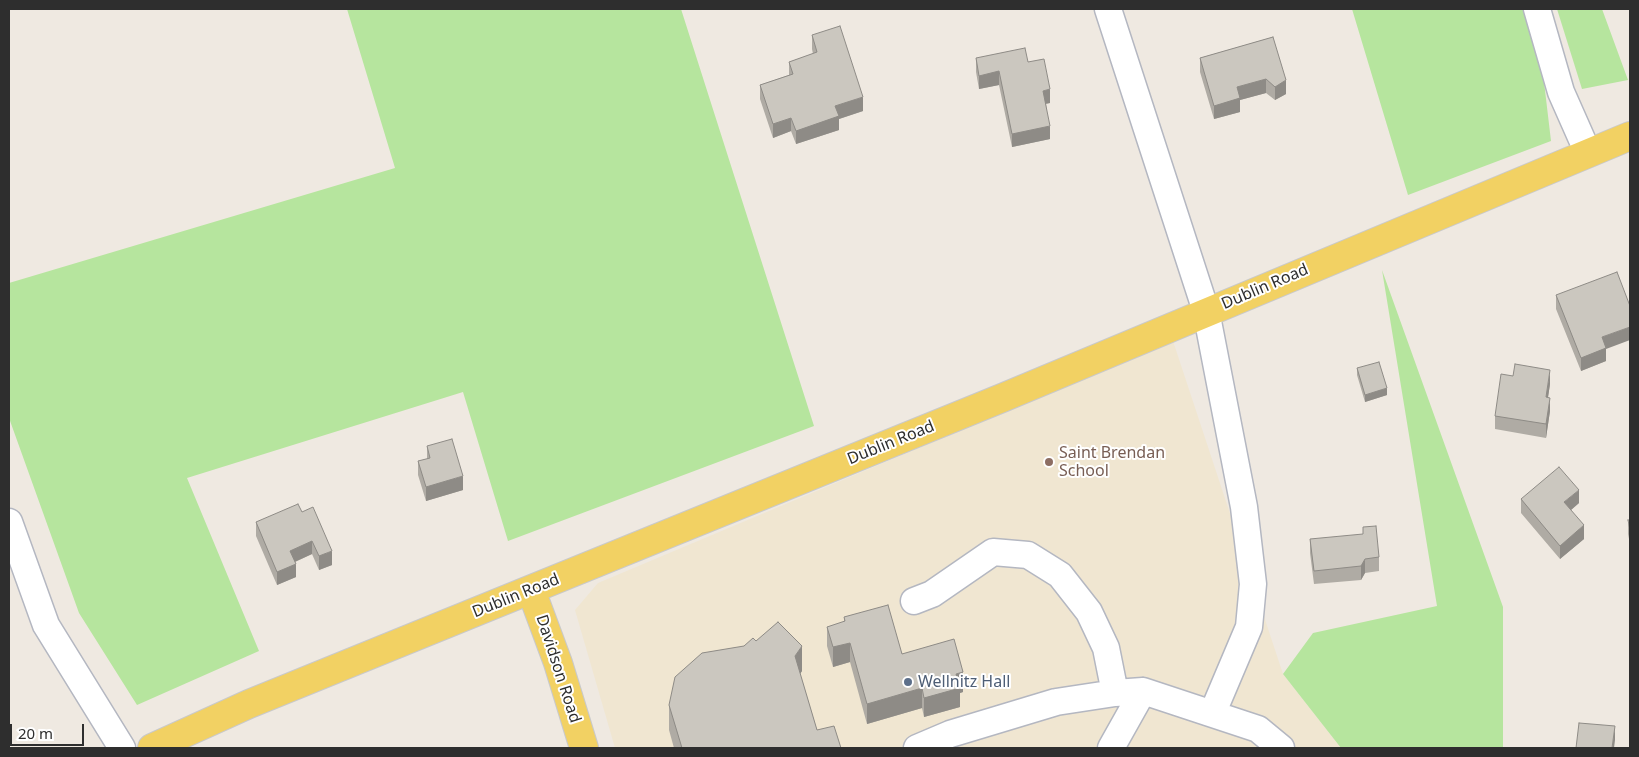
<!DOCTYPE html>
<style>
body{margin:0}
#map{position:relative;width:1639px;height:757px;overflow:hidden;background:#efe9e1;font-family:"Noto Sans",sans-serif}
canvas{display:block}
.frame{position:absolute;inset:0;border:10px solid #2e2e2e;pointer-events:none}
.scale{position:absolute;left:10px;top:724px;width:74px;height:22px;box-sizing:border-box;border:2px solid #2e2e2e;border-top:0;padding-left:6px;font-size:15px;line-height:18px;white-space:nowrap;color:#2e2e2e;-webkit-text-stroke:4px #fff;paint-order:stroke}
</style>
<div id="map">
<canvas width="1639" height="757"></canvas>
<div class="frame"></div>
<div class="scale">20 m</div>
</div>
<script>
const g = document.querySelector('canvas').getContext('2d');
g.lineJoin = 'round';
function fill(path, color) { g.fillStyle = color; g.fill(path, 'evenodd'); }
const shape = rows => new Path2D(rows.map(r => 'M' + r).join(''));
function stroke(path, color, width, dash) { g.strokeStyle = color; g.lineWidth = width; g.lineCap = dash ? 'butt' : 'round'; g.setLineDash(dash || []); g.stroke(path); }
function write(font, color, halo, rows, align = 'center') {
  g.font = font + ' "Noto Sans",sans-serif'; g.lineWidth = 4; g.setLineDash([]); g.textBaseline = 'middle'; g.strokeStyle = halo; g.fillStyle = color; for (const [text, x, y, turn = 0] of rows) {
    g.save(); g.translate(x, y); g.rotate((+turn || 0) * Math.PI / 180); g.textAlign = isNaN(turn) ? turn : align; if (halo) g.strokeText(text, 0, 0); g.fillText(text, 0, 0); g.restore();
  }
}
const education = shape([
 [1173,341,1283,674,1341,748,615,748,575,610,598,583]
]);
const green = shape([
 [347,9,681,9,814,426,508,541,463,392,187,478,259,651,137,705,79,613,9,418,9,283,395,168],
 [1352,9,1526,9,1542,65,1551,141,1408,195],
 [1557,9,1602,9,1628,80,1582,89],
 [1382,270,1503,607,1503,748,1341,748,1283,674,1313,633,1437,606]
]);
const minor = shape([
 [1108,9,1206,311,1244,507,1253,584,1249,627,1213,712],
 [1537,9,1561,92,1588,153],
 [9,522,46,625,122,748],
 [914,601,932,594,993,552,1028,555,1060,575,1089,612,1106,648,1115,693],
 [917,748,950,734,1056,702,1115,693,1143,691,1258,729,1281,748],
 [1111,748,1143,691]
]);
const major = shape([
 [531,590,558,663,584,748],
 [152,748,249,704,1002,398,1630,136]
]);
const wall = shape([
 [812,35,863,111,839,119,839,130,796,144,791,131,773,138,760,99,760,85,789,75,789,62,813,54,812,49],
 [1273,37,1286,94,1275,100,1266,93,1240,100,1240,112,1214,119,1200,72,1200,58],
 [976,58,1028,62,1050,103,1046,104,1050,139,1012,147,999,85,979,89,976,72],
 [1556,295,1606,349,1606,361,1581,371,1556,309],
 [1357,368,1387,395,1365,402,1357,375],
 [1550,384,1548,397,1550,411,1546,438,1495,429,1495,416],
 [427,446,463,490,426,501,418,475,418,461,427,459],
 [1521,499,1579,503,1571,510,1584,539,1560,559,1521,513],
 [302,512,332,565,319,570,312,554,295,562,296,577,277,585,256,536,256,522],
 [1628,520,1630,520,1630,544,1628,534],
 [1310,539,1379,557,1379,571,1365,573,1361,580,1314,584,1310,553],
 [844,617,963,692,960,693,960,707,924,717,922,708,867,724,850,662,833,667,827,646,827,627,844,622],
 [756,641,802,671,800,674,817,730,841,748,674,748,669,730,669,705,744,646]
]);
const shadedWall = shape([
 [999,71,999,85,979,89,979,76],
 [1266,79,1266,93,1240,100,1240,112,1214,119,1214,106,1237,87],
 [1286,80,1286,94,1275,100,1275,87],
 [1050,89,1050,103,1043,104,1043,91],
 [863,97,863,111,839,119,839,130,796,144,796,131,835,106],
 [791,118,791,131,773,138,773,124],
 [1050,126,1050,139,1012,147,1012,134],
 [1630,327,1630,340,1606,349,1606,361,1581,371,1581,358,1602,337],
 [1550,370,1550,384,1546,411,1546,397],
 [1387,388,1387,395,1365,402,1365,395],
 [1550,398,1550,411,1546,438,1546,424],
 [463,476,463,490,426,501,426,487],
 [1579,490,1579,503,1564,516,1564,502],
 [1584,525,1584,539,1560,559,1560,546],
 [312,541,312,554,290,564,290,551],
 [332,551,332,565,319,570,319,556],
 [1365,559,1365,573,1361,580,1361,566],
 [296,564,296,577,277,585,277,572],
 [850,643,850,662,833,667,833,647],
 [802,646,802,671,795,681,795,656],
 [963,672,963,692,960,693,960,707,924,717,924,698,956,674],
 [922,688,922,708,867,724,867,704],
 [1615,726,1615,740,1614,748,1612,748]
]);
const building = shape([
 [840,26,863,97,835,106,839,116,796,131,791,118,773,124,760,85,793,74,789,62,817,52,812,35,840,26],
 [1273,37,1286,80,1275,87,1266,79,1237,87,1240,98,1214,106,1200,58,1273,37],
 [1025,48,1028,62,1044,59,1050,89,1043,91,1050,126,1012,134,999,71,979,76,976,58,1025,48],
 [1617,272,1630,306,1630,327,1602,337,1606,348,1581,358,1556,295,1617,272],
 [1379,362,1387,388,1365,395,1357,368,1379,362],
 [1515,364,1550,370,1546,397,1550,398,1546,424,1495,416,1501,374,1513,376,1515,364],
 [452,439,463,476,426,487,418,461,430,458,427,446,452,439],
 [1559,467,1579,490,1564,502,1584,525,1560,546,1521,499,1559,467],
 [298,504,302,512,313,507,332,551,319,556,312,541,290,551,296,564,277,572,256,522,298,504],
 [1628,520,1630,520,1630,530,1628,520],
 [1376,526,1379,557,1365,559,1361,566,1314,571,1310,539,1363,534,1363,527,1376,526],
 [888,605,902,654,954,639,963,672,956,674,960,688,924,698,922,688,867,704,850,643,833,647,827,627,845,621,844,617,888,605],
 [778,622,802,646,795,656,817,730,834,726,841,748,682,748,669,705,675,677,702,653,744,646,753,638,756,641,778,622],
 [1579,723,1615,726,1612,748,1619,748,1576,748,1579,723]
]);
const markers = [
 [1049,462,5,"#8d6e63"],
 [908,682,5,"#5c6f8a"]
];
const streetNames = [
 ["Dublin Road",1265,287,-23],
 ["Dublin Road",891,443,-22],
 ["Dublin Road",516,596,-22],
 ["Davidson Road",558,669,72]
];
const educationNames = [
 ["Saint Brendan",1059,453],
 ["School",1059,471]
];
const serviceNames = [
 ["Wellnitz Hall",918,682]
];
fill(education, '#f0e6d1');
fill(green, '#b6e59e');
stroke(minor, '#b4b7c1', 29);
stroke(major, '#c9c9c9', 30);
stroke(minor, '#fff', 26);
stroke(major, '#f2d163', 28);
fill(wall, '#afaba4');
fill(shadedWall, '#8e8b86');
fill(building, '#cbc7bf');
stroke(building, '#8e8b86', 1);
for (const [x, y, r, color] of markers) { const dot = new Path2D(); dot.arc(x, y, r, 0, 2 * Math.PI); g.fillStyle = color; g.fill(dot); stroke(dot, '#fff', 2); }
write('16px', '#2e2e2e', '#fff', streetNames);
write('16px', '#785e54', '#fff', educationNames, 'left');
write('16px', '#4e5e75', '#fff', serviceNames, 'left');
</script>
